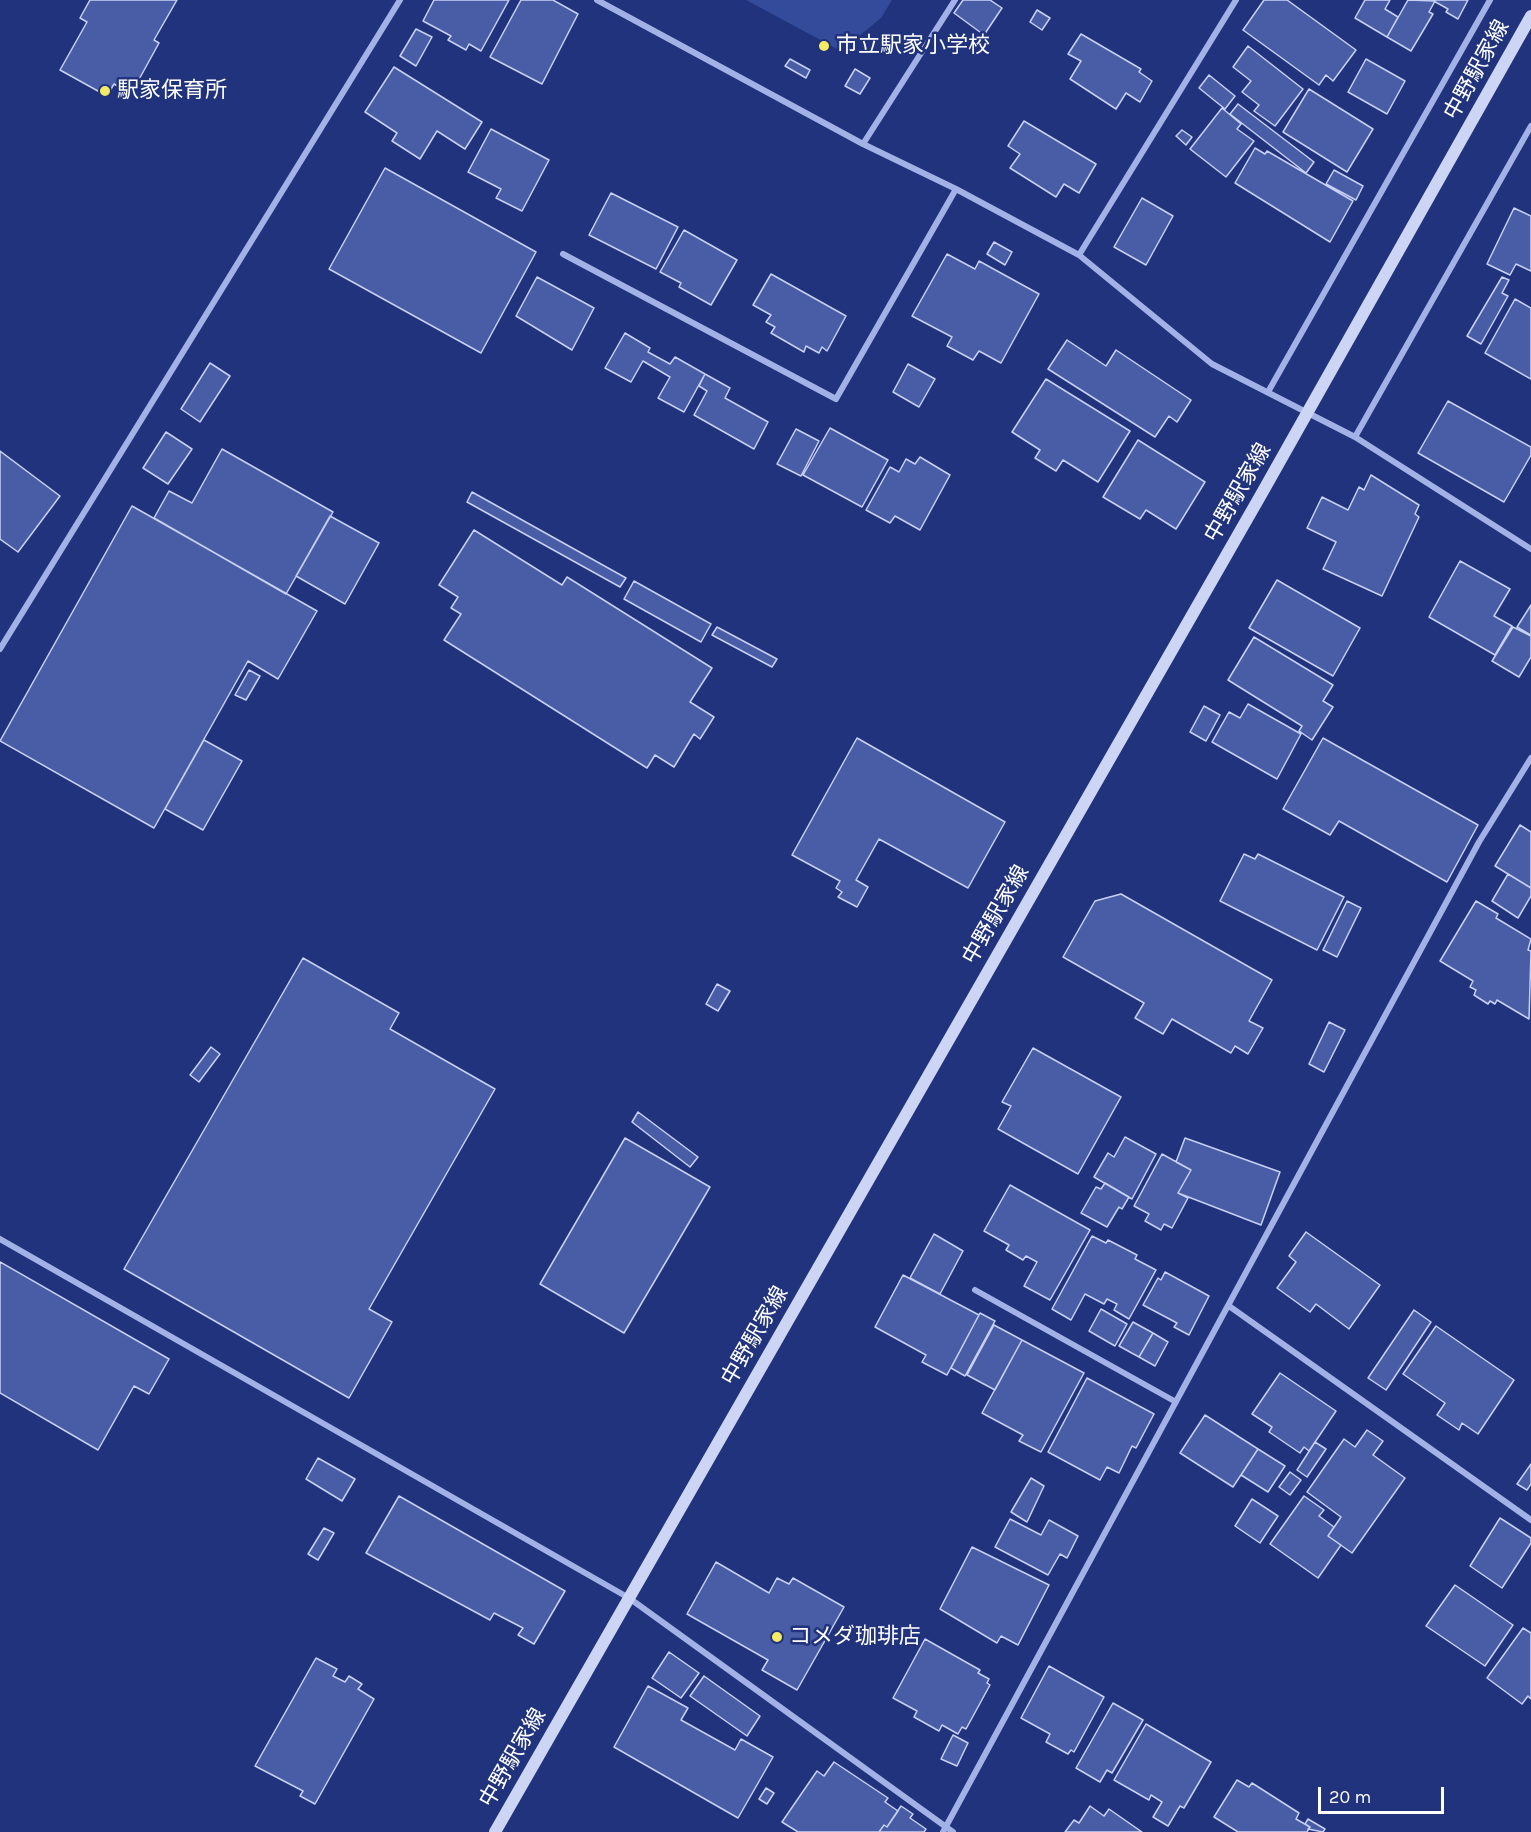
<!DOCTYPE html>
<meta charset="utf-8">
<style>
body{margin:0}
#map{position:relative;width:1531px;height:1832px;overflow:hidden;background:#20337c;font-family:Karla,sans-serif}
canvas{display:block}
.scale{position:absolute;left:1318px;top:1787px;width:126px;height:27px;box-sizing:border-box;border:3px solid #fff;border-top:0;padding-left:8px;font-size:18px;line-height:21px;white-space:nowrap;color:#fff;-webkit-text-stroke:4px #20337c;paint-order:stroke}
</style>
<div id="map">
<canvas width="1531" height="1832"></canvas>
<div class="scale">20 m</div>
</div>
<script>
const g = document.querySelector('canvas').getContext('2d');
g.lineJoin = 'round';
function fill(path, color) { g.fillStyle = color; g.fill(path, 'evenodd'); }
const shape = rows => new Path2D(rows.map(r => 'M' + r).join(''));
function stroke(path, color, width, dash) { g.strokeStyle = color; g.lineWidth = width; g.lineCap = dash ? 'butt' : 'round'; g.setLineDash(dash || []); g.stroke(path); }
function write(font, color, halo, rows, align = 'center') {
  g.font = font + ' Karla,"Noto Sans JP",sans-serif'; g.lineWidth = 5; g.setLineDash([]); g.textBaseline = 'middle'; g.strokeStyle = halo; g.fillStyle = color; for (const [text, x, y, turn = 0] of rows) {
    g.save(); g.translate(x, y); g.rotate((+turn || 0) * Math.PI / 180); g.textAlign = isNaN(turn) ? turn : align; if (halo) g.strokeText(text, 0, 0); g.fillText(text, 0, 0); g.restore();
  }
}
const green = shape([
 [746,0,892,0,881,18,841,51]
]);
const building = shape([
 [90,0,177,0,154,40,159,43,131,94,114,84,107,96,60,70,87,22,80,18,90,0],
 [434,0,509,0,481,51,469,44,466,50,448,40,451,36,423,21,434,0],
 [521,0,553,0,578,14,542,84,490,57,521,0],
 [963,0,990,0,1002,8,984,35,954,13,963,0],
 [1264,0,1287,0,1356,50,1333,81,1326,75,1319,85,1243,30,1264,0],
 [1365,0,1390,0,1385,9,1398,17,1387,37,1355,18,1365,0],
 [1408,0,1435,1,1429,12,1433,14,1411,51,1387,37,1408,0],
 [1432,0,1468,0,1458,19,1446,12,1448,9,1432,0],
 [1037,10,1050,18,1042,30,1030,22,1037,10],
 [416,29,432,37,416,66,400,56,416,29],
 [1081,34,1141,69,1139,72,1152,81,1140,102,1126,93,1116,109,1070,79,1081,61,1068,54,1081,34],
 [1248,46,1303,89,1275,126,1254,111,1259,105,1242,92,1251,81,1233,67,1248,46],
 [790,59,810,70,806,78,785,66,790,59],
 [1366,59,1405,81,1387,114,1348,92,1366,59],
 [394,67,482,122,465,149,437,131,420,159,392,141,397,133,365,112,394,67],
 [855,69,870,78,860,94,845,86,855,69],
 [1209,75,1235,96,1225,109,1199,88,1209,75],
 [1309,89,1373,129,1347,172,1283,132,1309,89],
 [1238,104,1314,162,1306,173,1230,114,1238,104],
 [1222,108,1241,124,1237,129,1254,141,1226,177,1190,149,1222,108],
 [1024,121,1096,164,1079,193,1064,184,1056,197,1010,168,1020,154,1008,146,1024,121],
 [491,129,549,160,522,211,496,198,501,189,468,172,491,129],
 [1182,130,1192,137,1186,145,1176,136,1182,130],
 [1255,148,1265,154,1267,151,1353,201,1330,242,1235,183,1255,148],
 [385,168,536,252,481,353,329,269,385,168],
 [1334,170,1363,186,1356,200,1326,184,1334,170],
 [611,193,678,227,656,269,589,235,611,193],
 [1142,198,1173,216,1146,265,1114,247,1142,198],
 [1514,208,1531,216,1531,271,1516,264,1510,275,1487,264,1514,208],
 [684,230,737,260,711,305,679,287,681,283,660,272,684,230],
 [994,242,1012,252,1005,265,987,254,994,242],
 [947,254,975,269,979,261,1039,294,1001,363,979,351,973,360,947,346,952,337,912,316,947,254],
 [771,274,846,316,827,351,822,347,819,353,806,346,804,352,771,333,775,327,766,322,771,315,753,305,771,274],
 [537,277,594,308,572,350,516,316,537,277],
 [1502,277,1509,280,1502,293,1508,296,1481,344,1467,336,1502,277],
 [1515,299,1531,308,1531,379,1485,353,1515,299],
 [625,333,650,348,648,352,670,364,675,357,705,374,684,412,658,398,670,377,643,361,631,382,605,368,625,333],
 [1067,340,1106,366,1116,350,1191,400,1177,422,1169,416,1155,437,1048,369,1067,340],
 [210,363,230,376,200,422,181,409,210,363],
 [908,364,935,379,919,407,893,392,908,364],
 [705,374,730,388,725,398,768,422,754,449,694,415,707,391,699,386,705,374],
 [1046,379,1130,431,1098,482,1063,460,1056,471,1035,458,1040,450,1012,432,1046,379],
 [1448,401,1531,447,1531,455,1504,502,1418,453,1448,401],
 [830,428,888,460,862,507,803,475,830,428],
 [796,429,819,441,801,476,777,464,796,429],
 [166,432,192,449,168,484,143,468,166,432],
 [1138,440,1205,482,1176,529,1146,510,1140,519,1103,497,1138,440],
 [222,449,333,512,286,594,154,518,169,491,192,503,222,449],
 [0,451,60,496,18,552,0,539,0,451],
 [920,457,950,475,920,530,895,516,890,523,866,510,890,467,899,472,906,459,915,464,920,457],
 [1371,475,1419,505,1415,514,1419,517,1382,596,1323,569,1336,542,1307,528,1322,497,1348,510,1359,487,1364,490,1371,475],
 [472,492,626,578,620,587,467,502,472,492],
 [132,506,317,611,278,679,248,661,154,828,0,741,132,506],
 [330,516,379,543,345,604,296,576,330,516],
 [474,530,562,585,567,577,712,668,690,702,714,717,700,739,694,734,674,767,655,755,647,768,444,640,461,614,451,608,458,597,439,585,474,530],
 [1460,561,1510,589,1494,616,1512,626,1495,655,1429,617,1460,561],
 [1277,580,1360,628,1333,676,1249,628,1277,580],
 [634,581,711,624,701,642,624,599,634,581],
 [1531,605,1531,635,1517,627,1531,605],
 [717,627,777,659,772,667,712,635,717,627],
 [1513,627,1531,636,1531,657,1519,677,1492,661,1513,627],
 [1254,637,1333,685,1323,701,1333,707,1312,740,1299,731,1302,726,1228,680,1254,637],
 [249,670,260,676,246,700,235,695,249,670],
 [1248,704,1301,734,1277,779,1212,742,1229,712,1240,718,1248,704],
 [1204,706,1220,715,1206,741,1190,732,1204,706],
 [857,738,1005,822,968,888,879,839,856,880,868,887,857,907,838,897,842,892,836,888,840,881,792,855,857,738],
 [1323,738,1478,825,1447,882,1339,821,1330,835,1283,809,1323,738],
 [204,740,242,761,203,830,165,809,204,740],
 [1520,825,1531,832,1531,888,1495,866,1520,825],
 [1244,854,1255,859,1258,854,1344,897,1317,950,1220,901,1244,854],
 [1508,874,1531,888,1531,896,1518,918,1492,901,1508,874],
 [1121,894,1272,980,1249,1021,1263,1028,1248,1054,1235,1046,1231,1053,1172,1019,1163,1034,1135,1018,1144,1003,1063,957,1095,901,1121,894],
 [1347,901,1361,908,1337,957,1323,950,1347,901],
 [1476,901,1498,914,1496,918,1531,939,1528,950,1531,951,1529,1019,1497,1000,1495,1004,1490,1001,1488,1004,1474,995,1476,990,1470,987,1473,981,1440,961,1476,901],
 [303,958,399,1013,390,1029,495,1089,369,1309,392,1322,349,1398,124,1269,303,958],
 [717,984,730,991,718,1011,706,1004,717,984],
 [1329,1022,1345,1030,1324,1072,1309,1064,1329,1022],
 [211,1047,220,1054,199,1082,190,1075,211,1047],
 [1033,1048,1121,1097,1078,1174,998,1129,1011,1106,1002,1102,1033,1048],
 [638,1112,698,1157,690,1167,632,1122,638,1112],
 [1125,1137,1156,1154,1132,1199,1094,1177,1108,1153,1114,1157,1125,1137],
 [625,1138,710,1187,624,1333,540,1284,625,1138],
 [1185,1138,1280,1172,1261,1225,1178,1193,1191,1170,1176,1162,1185,1138],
 [1162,1154,1191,1170,1178,1193,1188,1198,1172,1228,1164,1224,1161,1230,1145,1221,1149,1214,1134,1206,1162,1154],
 [1105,1183,1129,1197,1122,1209,1119,1207,1107,1227,1081,1213,1096,1187,1101,1189,1105,1183],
 [1010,1185,1090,1230,1050,1300,1024,1286,1037,1262,1026,1256,1023,1260,1006,1250,1009,1245,984,1231,1010,1185],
 [1306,1232,1380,1285,1349,1329,1316,1304,1310,1312,1277,1288,1296,1262,1289,1256,1306,1232],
 [934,1234,963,1251,940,1294,910,1278,934,1234],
 [1092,1236,1106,1243,1108,1240,1137,1255,1135,1259,1156,1270,1129,1319,1114,1310,1117,1304,1107,1299,1104,1304,1085,1294,1071,1320,1052,1309,1092,1236],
 [0,1262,169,1359,149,1394,134,1386,98,1450,0,1393,0,1262],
 [1165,1272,1209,1296,1189,1335,1174,1327,1177,1323,1143,1305,1158,1278,1161,1280,1165,1272],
 [903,1275,979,1315,947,1375,922,1362,926,1355,875,1327,903,1275],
 [1101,1309,1127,1324,1115,1346,1089,1331,1101,1309],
 [1414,1310,1431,1322,1386,1390,1368,1378,1414,1310],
 [980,1313,995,1321,965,1376,951,1368,980,1313],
 [1133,1322,1153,1333,1139,1357,1119,1346,1133,1322],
 [994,1325,1022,1340,995,1390,967,1375,994,1325],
 [1436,1326,1514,1380,1478,1434,1462,1423,1459,1430,1437,1415,1445,1403,1403,1374,1436,1326],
 [1153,1333,1168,1342,1155,1366,1139,1357,1153,1333],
 [1022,1340,1084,1373,1041,1452,1019,1441,1023,1435,982,1413,1022,1340],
 [1280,1373,1336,1411,1309,1451,1304,1447,1300,1453,1269,1432,1272,1427,1252,1414,1280,1373],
 [1087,1378,1154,1414,1136,1448,1132,1446,1119,1473,1107,1467,1100,1480,1048,1452,1087,1378],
 [1205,1415,1258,1449,1233,1487,1180,1453,1205,1415],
 [1367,1430,1383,1441,1373,1455,1405,1478,1352,1553,1328,1536,1341,1517,1307,1492,1344,1439,1355,1447,1367,1430],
 [1315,1442,1326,1449,1307,1477,1297,1470,1315,1442],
 [1258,1449,1285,1466,1268,1492,1241,1475,1258,1449],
 [318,1458,355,1479,342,1501,306,1479,318,1458],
 [1531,1464,1531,1484,1527,1490,1517,1484,1531,1464],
 [1290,1472,1301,1480,1290,1495,1279,1487,1290,1472],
 [1031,1478,1044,1486,1027,1522,1011,1512,1031,1478],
 [399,1496,565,1591,534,1644,518,1635,523,1628,494,1613,490,1620,366,1553,399,1496],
 [1304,1496,1324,1510,1319,1516,1334,1527,1328,1536,1341,1545,1318,1578,1270,1544,1304,1496],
 [1252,1499,1278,1516,1260,1543,1235,1526,1252,1499],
 [1500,1518,1531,1538,1531,1543,1502,1588,1470,1566,1500,1518],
 [1010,1519,1041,1535,1049,1520,1078,1536,1067,1558,1060,1554,1048,1575,995,1547,1010,1519],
 [324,1528,334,1533,318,1560,308,1554,324,1528],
 [972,1547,1049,1585,1018,1645,1001,1636,997,1643,940,1609,972,1547],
 [716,1562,769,1593,777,1578,789,1584,793,1578,844,1607,797,1690,762,1670,768,1660,687,1614,716,1562],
 [1455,1585,1513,1625,1485,1666,1426,1626,1455,1585],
 [1523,1628,1531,1633,1531,1699,1528,1696,1522,1704,1487,1678,1523,1628],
 [925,1639,980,1670,978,1673,989,1679,987,1683,990,1685,966,1729,962,1727,958,1734,942,1725,939,1731,914,1717,917,1711,893,1698,925,1639],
 [669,1652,699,1673,681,1698,652,1678,669,1652],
 [316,1658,337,1669,333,1676,345,1682,349,1676,362,1684,358,1689,374,1699,315,1804,300,1796,303,1791,255,1766,316,1658],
 [1049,1666,1104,1697,1074,1752,1071,1750,1068,1754,1046,1742,1050,1734,1021,1718,1049,1666],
 [704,1676,760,1716,747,1736,690,1696,704,1676],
 [648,1686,688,1708,681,1720,735,1750,741,1739,773,1757,738,1818,614,1747,648,1686],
 [1113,1703,1143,1720,1112,1773,1107,1770,1100,1782,1076,1768,1113,1703],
 [1146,1724,1211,1762,1184,1808,1180,1806,1168,1826,1153,1817,1162,1802,1151,1795,1149,1800,1114,1780,1146,1724],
 [953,1735,968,1743,957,1766,941,1759,953,1735],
 [834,1762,888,1798,885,1802,898,1811,887,1827,884,1825,879,1832,798,1832,782,1822,817,1771,824,1776,834,1762],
 [1237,1780,1249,1787,1252,1783,1299,1813,1296,1819,1310,1827,1307,1832,1238,1832,1214,1817,1237,1780],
 [766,1788,774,1793,767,1804,759,1799,766,1788],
 [901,1806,913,1814,910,1818,926,1829,924,1832,879,1832,884,1825,887,1827,901,1806],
 [1090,1806,1104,1816,1109,1809,1142,1832,1065,1832,1074,1820,1079,1823,1090,1806],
 [1308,1819,1325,1829,1323,1832,1308,1829,1310,1827,1305,1824,1308,1819]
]);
const minor = shape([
 [597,0,863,144,956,189,1079,255,1212,364,1355,437,1531,549],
 [863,144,955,0],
 [563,254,836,399,956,189],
 [1079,255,1236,0],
 [1268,392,1490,0],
 [1355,437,1531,126],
 [0,649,400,0],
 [0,1239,629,1598,953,1832],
 [975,1290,1176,1402],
 [1229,1306,1531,1520],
 [943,1832,1479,842,1531,758]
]);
const secondary = shape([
 [495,1832,1262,493,1531,16]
]);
const markers = [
 [824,46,6,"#f3eb64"],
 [105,91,6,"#f3eb64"],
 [777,1637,6,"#f3eb64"]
];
const poiNames = [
 ["市立駅家小学校",836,46],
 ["駅家保育所",117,91],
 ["コメダ珈琲店",789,1637]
];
const streetNames = [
 ["中野駅家線",1477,70,-61],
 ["中野駅家線",1238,493,-60],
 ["中野駅家線",996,915,-60],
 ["中野駅家線",755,1336,-60],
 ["中野駅家線",513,1758,-60]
];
fill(green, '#334b9a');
fill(building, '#495da6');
stroke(building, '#c7d1f5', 1.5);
stroke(minor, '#a3b2e6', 6);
stroke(secondary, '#cdd5f5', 12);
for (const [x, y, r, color] of markers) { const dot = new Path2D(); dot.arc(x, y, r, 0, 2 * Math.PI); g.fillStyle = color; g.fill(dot); stroke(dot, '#20337c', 2); }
write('22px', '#fff', '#20337c', poiNames, 'left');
write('22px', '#fff', '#20337c', streetNames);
</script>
